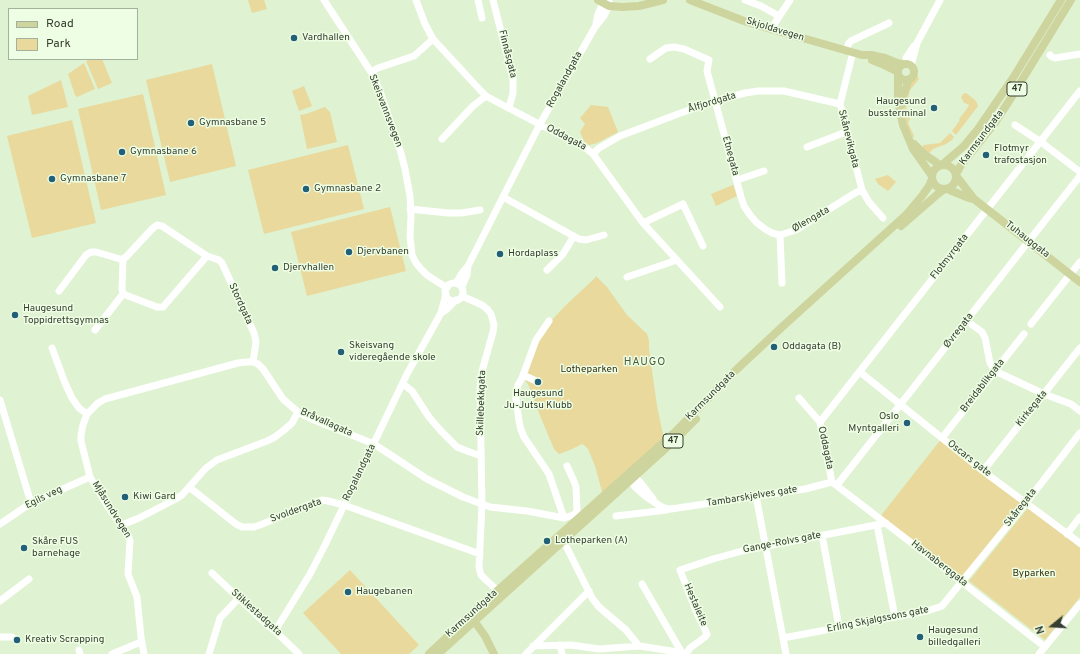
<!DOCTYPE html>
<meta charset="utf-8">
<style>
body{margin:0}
#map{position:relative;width:1080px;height:654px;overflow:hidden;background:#dff2d1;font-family:Overpass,sans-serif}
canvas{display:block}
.legend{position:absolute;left:8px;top:8px;width:130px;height:52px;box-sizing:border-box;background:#eefee4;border:1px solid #a4b19c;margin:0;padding:5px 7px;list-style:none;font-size:12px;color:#363e31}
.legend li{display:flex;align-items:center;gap:8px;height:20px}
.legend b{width:20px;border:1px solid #a4b19c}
.north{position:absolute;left:1032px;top:606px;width:40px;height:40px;-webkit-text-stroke:3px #eefee4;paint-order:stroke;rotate:252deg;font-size:11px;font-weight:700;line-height:16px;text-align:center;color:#363e31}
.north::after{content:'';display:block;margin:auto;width:14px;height:18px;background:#363e31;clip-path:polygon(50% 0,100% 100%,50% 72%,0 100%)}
</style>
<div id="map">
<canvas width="1080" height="654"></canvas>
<ul class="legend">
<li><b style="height:5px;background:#ced49e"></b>Road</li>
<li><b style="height:11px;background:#e9d99d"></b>Park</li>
</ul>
<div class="north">N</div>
</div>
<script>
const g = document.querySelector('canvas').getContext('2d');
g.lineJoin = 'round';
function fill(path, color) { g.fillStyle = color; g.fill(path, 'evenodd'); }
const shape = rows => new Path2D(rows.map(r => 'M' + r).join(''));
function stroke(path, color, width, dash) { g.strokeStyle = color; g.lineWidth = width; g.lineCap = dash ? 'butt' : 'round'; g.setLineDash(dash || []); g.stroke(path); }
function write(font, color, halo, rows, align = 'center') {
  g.font = font + ' Overpass,sans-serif'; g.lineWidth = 3; g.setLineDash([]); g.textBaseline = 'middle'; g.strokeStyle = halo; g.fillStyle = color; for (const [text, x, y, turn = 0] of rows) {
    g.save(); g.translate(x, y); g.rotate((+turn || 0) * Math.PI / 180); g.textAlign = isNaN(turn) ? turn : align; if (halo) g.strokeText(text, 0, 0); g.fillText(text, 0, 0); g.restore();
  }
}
const green = shape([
 [248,0,264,0,267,9,252,13],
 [91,59,102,59,112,83,98,89,86,61],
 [84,63,95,89,77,97,75,95,68,74],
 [212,64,236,166,170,182,146,80],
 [917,75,919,79,910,90,906,107,908,112,911,116,908,123,914,136,913,138,907,126,904,107,910,85],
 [61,80,68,107,32,115,28,96],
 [304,86,312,106,299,111,292,91],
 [966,93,975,100,977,103,978,106,956,135,952,131,960,120,959,119,966,110,969,105,963,102,963,100,961,98,963,94],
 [143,94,166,195,101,210,78,109],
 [591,105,608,107,618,132,597,143,589,145,584,141,580,132,585,124,580,118],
 [325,107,330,112,337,142,307,149,300,115,306,114],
 [72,120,96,223,32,238,7,136],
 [950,133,954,137,952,140,946,144,933,149,928,154,922,147,924,145,940,143],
 [348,145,364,209,264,234,248,170],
 [888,175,896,182,888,191,878,184,875,179],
 [733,185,737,196,716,206,711,194],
 [390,207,406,271,307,296,291,232],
 [596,276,607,287,627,315,647,334,649,341,649,349,657,406,664,439,603,495,595,466,588,449,584,445,582,444,570,450,559,454,554,449,541,418,529,386,525,380,524,375,524,368,550,322,566,305,595,278],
 [942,438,1026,503,962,582,879,518],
 [1028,508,1080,548,1080,597,1045,640,969,581],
 [350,570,419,645,409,654,341,654,303,613]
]);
const minor = shape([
 [324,0,371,72,380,91,401,153,405,169,410,196,411,216,410,236,412,255,416,263,421,269,427,275,447,288],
 [416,0,425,24,433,39,481,91,486,96,497,102,587,149,593,154,643,223,720,307],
 [478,0,482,18],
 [493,0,513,79,513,93,509,108],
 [745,0,761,6,779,16],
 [596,24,598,14,603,3,605,0],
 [771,29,790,0],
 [846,50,849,43,851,41,889,23],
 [853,52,840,104,862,190,869,202,883,218],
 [1050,55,1052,57,1055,58,1080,54],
 [650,59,666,48,674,47,684,49,709,60,707,71,741,197,744,206,750,215,756,222,765,229,772,233,780,235,796,230,855,193,862,190],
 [905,64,906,58,914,46],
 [911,66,917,43,940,0],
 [371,72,378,68,414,56,433,39],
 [1015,125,1041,142,1080,172],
 [442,139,473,106,486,96],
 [807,147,846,132],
 [593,154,599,148,620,136,678,114,715,101,745,93,758,91,784,91,840,104],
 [737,180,764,171],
 [503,197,579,239,586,240,604,235],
 [410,209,448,213,461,213,480,210],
 [643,223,683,204,703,246],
 [780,235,782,283],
 [547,270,563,254,574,236],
 [627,277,677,260],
 [456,283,462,273,468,266],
 '445 292a9 9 0 1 1 18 0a9 9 0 1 1-18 0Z',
 [462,287,467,275,468,266,509,185,540,124,595,27,604,16,609,6,609,0],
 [59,291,86,255,91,252,96,252,120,259,123,259,126,257,152,229,157,225,162,226,207,256,219,260,222,263,254,333,256,342,253,362],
 [123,294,157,307,163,307,207,256],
 [462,296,482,305,488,310,491,314,494,325,493,332,482,371,480,389,482,505,479,567,481,575,486,580,498,591],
 [441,313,446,310,456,300],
 [549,321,536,340,522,378,518,385,516,393,516,399,519,421,521,430,524,437,549,474,564,518],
 [967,321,982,332,985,338,990,363,995,371,1044,394,1071,404,1080,411],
 [1031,324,1080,262],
 [95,330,123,294,122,289,123,259],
 [52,348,65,383,72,398,79,408,87,414],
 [860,372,983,471,1080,543],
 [523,375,534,380],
 [403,384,412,391,429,417,441,431,457,447,467,451,481,456],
 [799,398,820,422,832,482],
 [0,400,31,503],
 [820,422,1080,91],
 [942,438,1024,334],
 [983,471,1080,348],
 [630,475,634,477,640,482,653,499],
 [629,477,635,487,645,496,660,506,664,508,671,509,805,489,832,482],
 [832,482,922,551,1045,647],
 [837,485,1080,176],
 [189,487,236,524,242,527,254,527,260,525,316,502,322,500,328,501,344,505,480,554],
 [756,496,786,654],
 [616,516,667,510],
 [0,524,31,503,90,477],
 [122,525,139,518,174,500,182,495,206,468,217,460,267,441,275,437,284,430,292,423,298,412],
 [877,525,895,617],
 [1067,534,1080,517],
 [822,535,839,627],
 [567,548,592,598,599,607,626,630,639,646],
 [212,573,265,623,275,631,299,654],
 [642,584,682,653],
 [0,601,29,579],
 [275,631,310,574,325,545,407,374,441,313,446,294],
 [0,637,12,637],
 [783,638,927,611,942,606,1026,503,1080,433],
 [560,645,562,654],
 [533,646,571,645,599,649,639,646,678,652,685,654],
 [79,650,80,654],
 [112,654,141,642],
 [144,654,141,637,137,597,128,574,130,541,128,535,108,507,90,477,81,441,81,435,83,425,87,414,98,403,105,399,238,363,246,362,253,362,258,364,263,369,283,399,298,412,309,418,374,444,427,479,463,497,490,507,527,511,564,518,573,515,577,512,576,487,573,479,567,466],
 [209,654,220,618,239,598],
 [526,654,589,591],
 [686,654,690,648,705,637,707,634,696,611,680,570,713,559,742,551,886,523],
 [1039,654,1080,604]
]);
const major = shape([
 [598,0,609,6,622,7,639,6,663,0],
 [690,0,744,21,771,29,862,55,871,55,885,58,897,63,903,64],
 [872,60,882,64,898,72],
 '898 72a8 8 0 1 1 16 0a8 8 0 1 1-16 0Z',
 [898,75,898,102,903,125,913,149,932,176],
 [902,104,903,96,909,79],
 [914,144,924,154,940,165],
 [943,164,964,146,978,129,1013,78,1061,0],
 '932 177a12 12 0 1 1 24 0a12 12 0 1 1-24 0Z',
 [956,174,961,165,994,124,1011,98,1071,0],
 [957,177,974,199,1080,282],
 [947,189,969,198,974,199],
 [901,226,939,193,945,189],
 [472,618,485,636,494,654],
 [429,654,478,608,674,433,736,370,782,327,906,215,922,196,929,186,932,179],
 [438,654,676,439,696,419]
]);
const markers = [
 [294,38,4,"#226077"],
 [934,108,4,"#226077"],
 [191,123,4,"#226077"],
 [122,152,4,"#226077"],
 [986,155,4,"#226077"],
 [52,179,4,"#226077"],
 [306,189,4,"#226077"],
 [349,252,4,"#226077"],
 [500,254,4,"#226077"],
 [275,268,4,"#226077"],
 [15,315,4,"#226077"],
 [774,347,4,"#226077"],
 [341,352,4,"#226077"],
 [538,382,4,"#226077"],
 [907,423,4,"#226077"],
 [125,497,4,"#226077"],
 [547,541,4,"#226077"],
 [24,548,4,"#226077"],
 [348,592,4,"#226077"],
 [920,637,4,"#226077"],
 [17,640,4,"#226077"]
];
const shields = [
 [1017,89,20],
 [673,441,20]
];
const shieldNames = [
 ["47",1017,89],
 ["47",673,441]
];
const streetNames = [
 ["Skjoldavegen",775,30,17],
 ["Finnåsgata",507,54,76],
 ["Rogalandgata",565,80,-61],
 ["Ålfjordgata",712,103,-17],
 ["Skeisvannsvegen",385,111,69],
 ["Oddagata",566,138,28],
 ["Karmsundgata",982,138,-53],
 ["Skånevikgata",848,139,76],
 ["Etnegata",730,156,75],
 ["Ølengata",811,220,-30],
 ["Tuhauggata",1027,240,38],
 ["Flotmyrgata",950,257,-52],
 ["Stordgata",240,304,65],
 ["Øvregata",959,331,-52],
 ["Breidablikgata",983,386,-52],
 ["Karmsundgata",711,396,-45],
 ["Skillebekkgata",482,403,-88],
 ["Kirkegata",1032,409,-51],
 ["Bråvallagata",326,423,24],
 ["Oddagata",825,448,78],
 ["Oscars gate",969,459,38],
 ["Rogalandgata",360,473,-64],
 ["Tambarskjelves gate",752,497,-9],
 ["Egils veg",44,498,-26],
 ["Skåregata",1021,508,-52],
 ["Mjåsundvegen",111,510,58],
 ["Svoldergata",296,511,-20],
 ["Gange-Rolvs gate",782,543,-11],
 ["Havnaberggata",939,564,38],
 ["Hestaleite",695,605,67],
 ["Stiklestadgata",256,613,42],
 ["Karmsundgata",472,614,-42],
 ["Erling Skjalgssons gate",878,620,-11]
];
const poiNames = [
 ["Vardhallen",302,38],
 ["Haugesund",926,102,"right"],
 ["bussterminal",926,114,"right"],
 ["Gymnasbane 5",199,123],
 ["Flotmyr",994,149],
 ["trafostasjon",994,161],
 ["Gymnasbane 6",130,152],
 ["Gymnasbane 7",60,179],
 ["Gymnasbane 2",314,189],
 ["Djervbanen",357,252],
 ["Hordaplass",508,254],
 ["Djervhallen",283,268],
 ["Haugesund",23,309],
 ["Toppidrettsgymnas",23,321],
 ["Skeisvang",349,346],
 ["videregående skole",349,358],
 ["Oddagata (B)",782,347],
 ["Haugesund",538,394,"center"],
 ["Ju-Jutsu Klubb",538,406,"center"],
 ["Oslo",899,417,"right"],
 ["Myntgalleri",899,429,"right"],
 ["Kiwi Gard",133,497],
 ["Lotheparken (A)",555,541],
 ["Skåre FUS",32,542],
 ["barnehage",32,554],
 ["Haugebanen",356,592],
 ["Haugesund",928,631],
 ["billedgalleri",928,643],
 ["Kreativ Scrapping",25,640]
];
const parkNames = [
 ["Lotheparken",589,370],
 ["Byparken",1034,574]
];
const neighbourhoodNames = [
 ["HAUGO",645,363]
];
fill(green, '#e9d99d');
stroke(minor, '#fff', 7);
stroke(major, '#ced49e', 8);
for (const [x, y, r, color] of markers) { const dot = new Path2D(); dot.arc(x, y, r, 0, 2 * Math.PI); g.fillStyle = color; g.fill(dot); stroke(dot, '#eefee4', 1.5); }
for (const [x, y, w] of shields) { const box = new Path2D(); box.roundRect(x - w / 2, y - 7, w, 14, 3); g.fillStyle = '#eefee4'; g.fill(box); stroke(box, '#363e31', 1); }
write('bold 9px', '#363e31', null, shieldNames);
write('10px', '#363e31', '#eefee4', streetNames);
write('10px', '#363e31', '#eefee4', poiNames, 'left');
write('10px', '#372f10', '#eefee4', parkNames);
g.letterSpacing = '1px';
write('11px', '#4b5c40', '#eefee4', neighbourhoodNames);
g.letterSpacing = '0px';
</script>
